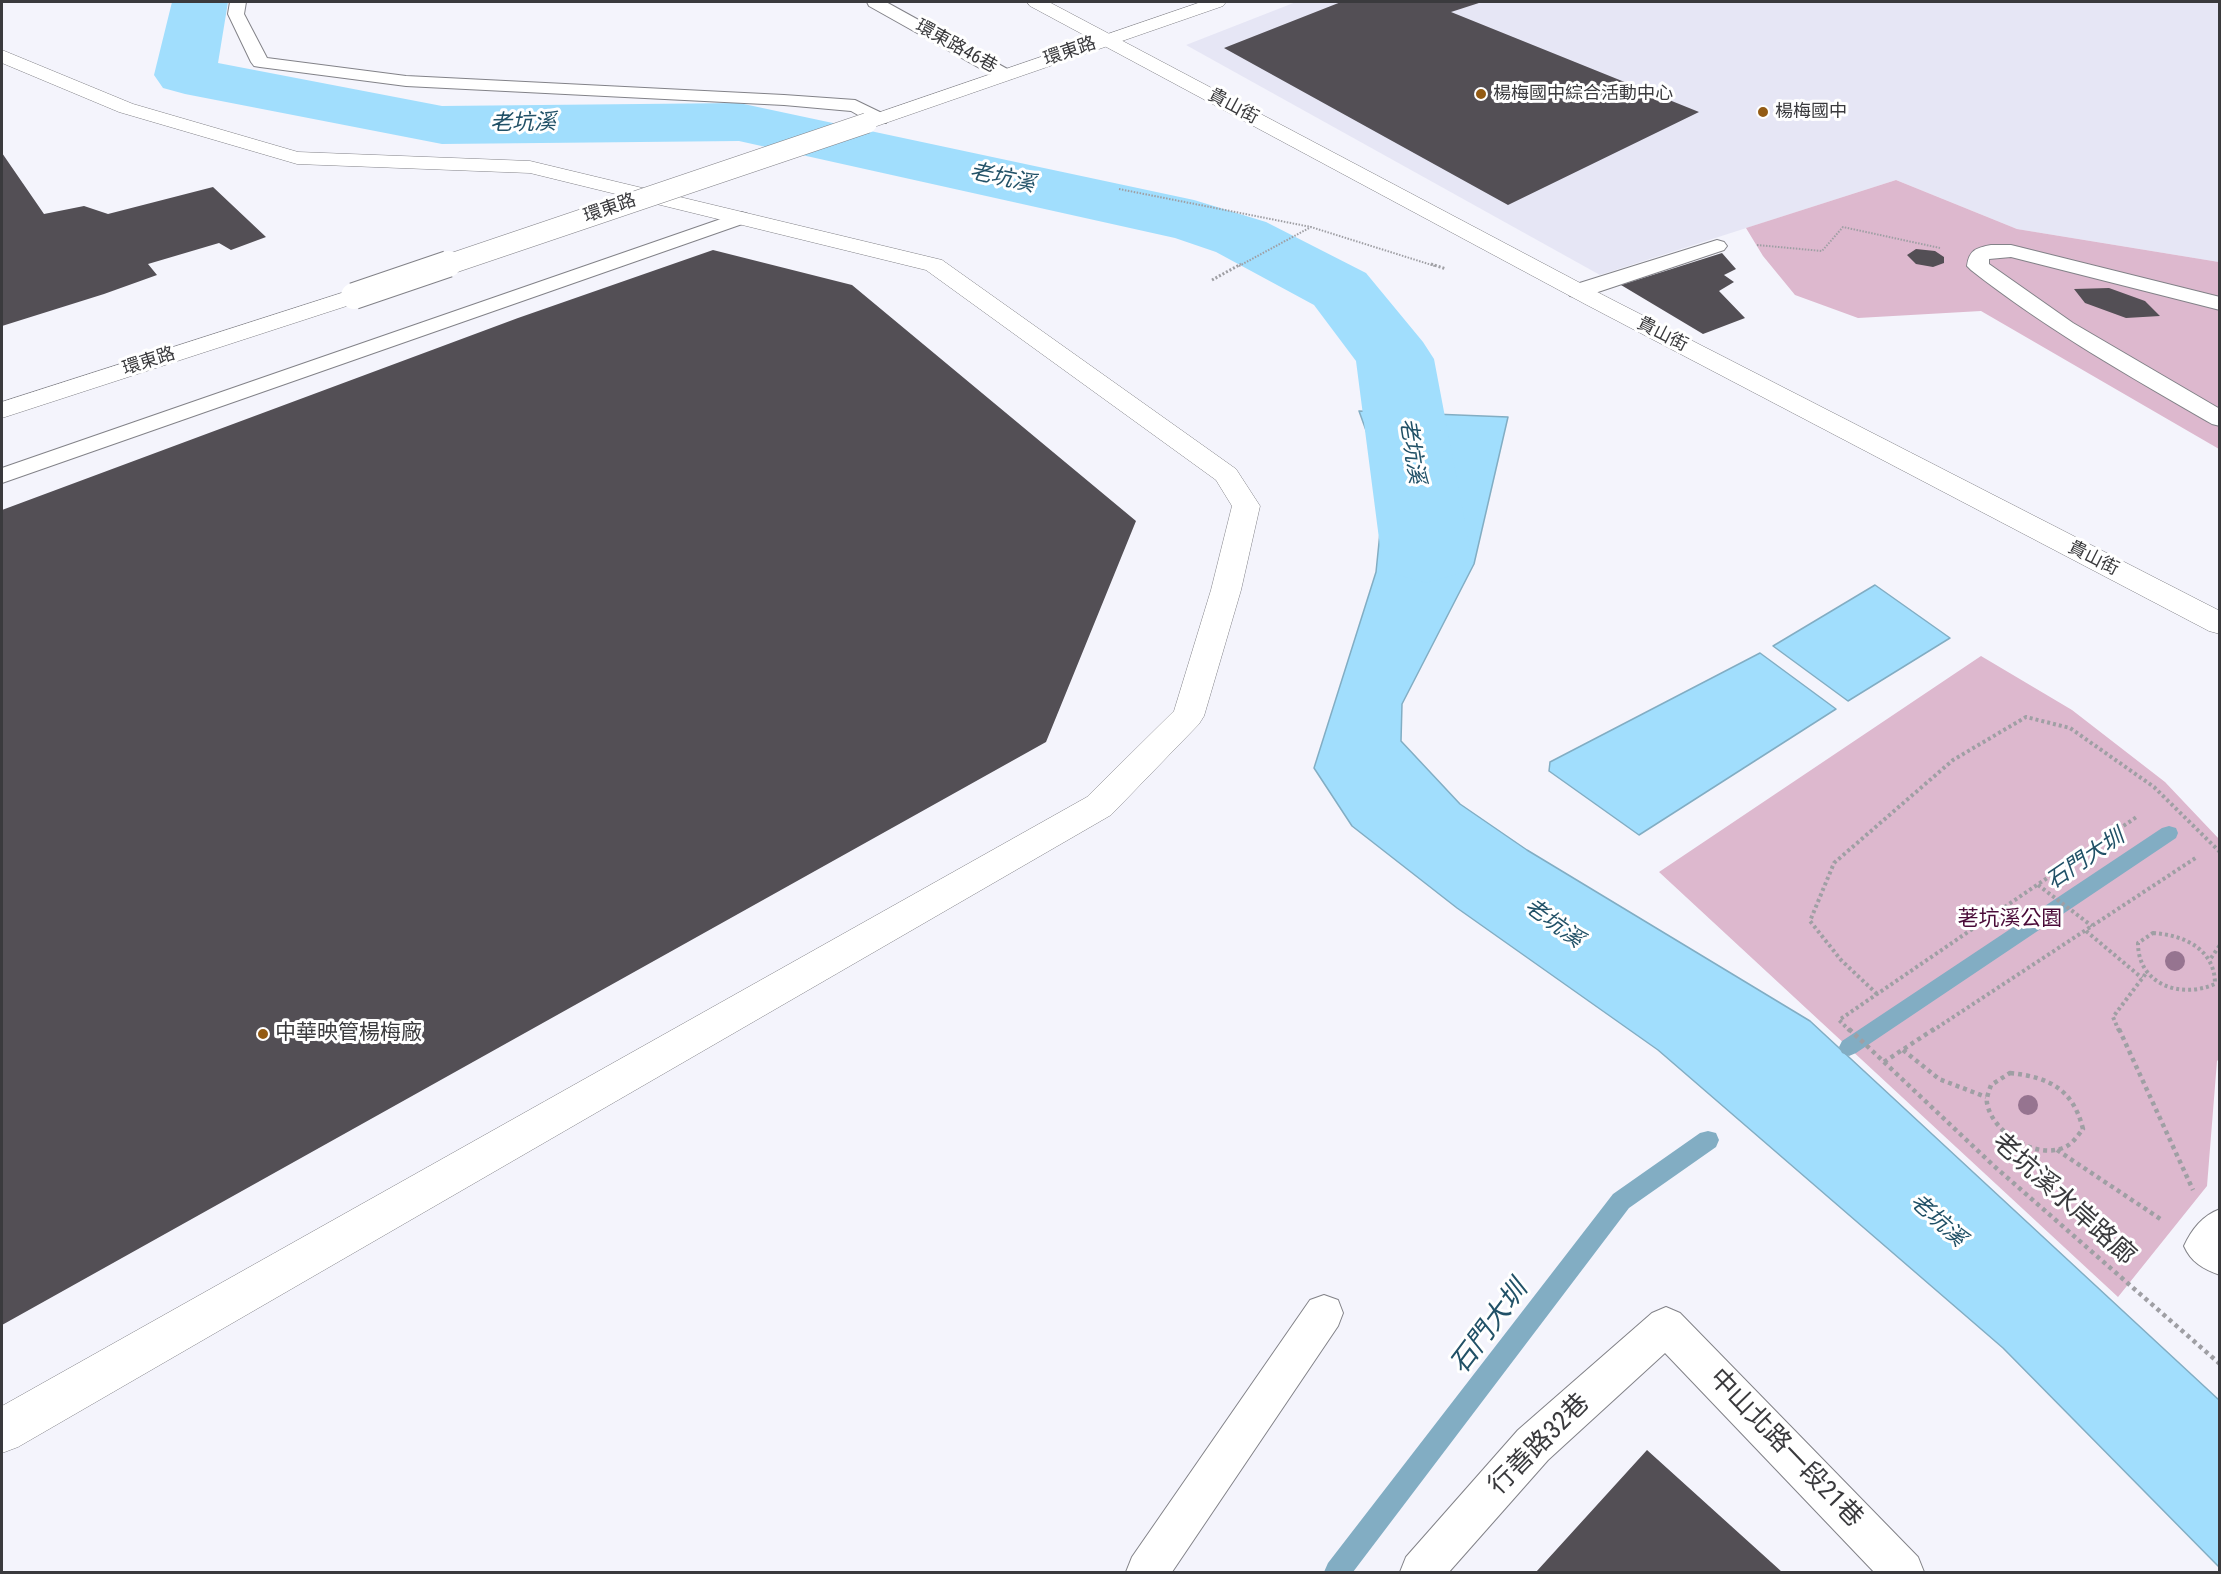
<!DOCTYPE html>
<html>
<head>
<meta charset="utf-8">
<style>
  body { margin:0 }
  #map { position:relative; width:2221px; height:1574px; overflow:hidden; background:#f4f4fc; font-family:"Roboto Condensed",sans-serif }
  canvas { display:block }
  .frame { position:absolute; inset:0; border:3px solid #3a3a3d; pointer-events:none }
</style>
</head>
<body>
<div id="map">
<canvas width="2221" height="1574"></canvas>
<div class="frame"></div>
</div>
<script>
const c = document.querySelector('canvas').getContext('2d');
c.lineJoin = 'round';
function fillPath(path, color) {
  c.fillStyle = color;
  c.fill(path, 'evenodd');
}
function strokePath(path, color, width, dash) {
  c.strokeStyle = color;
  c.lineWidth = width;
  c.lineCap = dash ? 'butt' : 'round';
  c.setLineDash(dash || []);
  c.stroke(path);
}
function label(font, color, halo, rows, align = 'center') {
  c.font = font + ' "Roboto Condensed","Noto Sans TC",sans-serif';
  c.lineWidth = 6;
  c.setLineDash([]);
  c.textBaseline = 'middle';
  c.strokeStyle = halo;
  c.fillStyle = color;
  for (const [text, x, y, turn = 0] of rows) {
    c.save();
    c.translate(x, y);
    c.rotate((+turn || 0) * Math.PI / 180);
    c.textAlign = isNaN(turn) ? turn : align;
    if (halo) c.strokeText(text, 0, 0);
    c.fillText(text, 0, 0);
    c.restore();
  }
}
fillPath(new Path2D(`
  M1296,2H2219V262L2017,229L1896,180L1600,275L1186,45Z`), '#e6e6f5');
fillPath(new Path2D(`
  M1896,180L2017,229L2219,262V449L1981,311L1858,318L1795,295L1763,256L1746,228Z
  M1981,656L2072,710L2165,782L2219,839L2220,1058L2217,1061L2207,1186L2118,1297L1659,872Z`), '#ddb8ce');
const water = new Path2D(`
  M1359,411L1508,417L1474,564L1402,704L1401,741L1460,804L1527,850L1810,1021L2219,1400V1567L2003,1348L1658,1050L1457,908L1352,826L1314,768L1376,572L1385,483Z
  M1875,585L1950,638L1848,701L1773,646Z
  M1760,653L1836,709L1639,835L1549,771L1550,762Z`);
fillPath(water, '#a1defd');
strokePath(water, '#82adc3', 1.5);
fillPath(new Path2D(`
  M2169,826L2176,828L2178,833L2176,838L1856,1053L1849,1056L1842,1053L1839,1047L1842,1041L2162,828Z
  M1708,1131L1716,1133L1719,1140L1716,1147L1629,1208L1353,1572H1324L1328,1563L1613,1194L1700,1133Z`), '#82adc3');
fillPath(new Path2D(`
  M172,2H228L218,63L442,106L739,103L1194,200L1266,222L1366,273L1423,342L1434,359L1471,554L1458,574L1426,583L1394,574L1381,554L1356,361L1314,305L1216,252L1175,238L739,141L442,144L185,94L163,88L154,75Z`), '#a1defd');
fillPath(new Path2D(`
  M1341,2H1482L1451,12L1699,112L1508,205L1224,48Z
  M2,153L44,214L84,206L108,214L213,187L266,237L231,250L219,243L148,264L157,275L104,294L2,326Z
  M1916,249L1935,251L1944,257V263L1933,267L1916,264L1907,255Z
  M713,250L852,285L1136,521L1046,742L2,1325V510L518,318Z
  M1722,253L1736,269L1724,275L1734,282L1719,291L1745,318L1703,334L1621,285Z
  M2109,288L2145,301L2160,316L2126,318L2085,303L2074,289Z
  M1647,1450L1782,1572H1536Z`), '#534f55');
const service = new Path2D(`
  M230,2H246L244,14L267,58L406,76L784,95L855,100L886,115L888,119L886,123H872L851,111L784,105L406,86L260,67L254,66L251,62L228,14Z
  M867,2H886L1011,71L1014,75L1011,79H999L869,6Z
  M741,212L748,214L751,218L748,222L2,483V468Z
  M1717,240L1724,242L1727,246L1724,250L1586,296L1578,297L1570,296L1567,291L1570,286Z
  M1991,245H2011L2220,297V310L2011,257L1989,259V264L2073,323L2220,409V426L2212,424C2129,376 2046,329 1971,270L1967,266C1969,250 1976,248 1991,245Z
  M2220,1209V1275C2203,1269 2191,1262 2184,1246C2192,1229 2202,1216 2220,1209Z
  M1324,1295L1338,1300L1343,1313L1338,1326L1172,1572H1126L1132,1557L1310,1300Z
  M1666,1307L1680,1313L1918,1557L1924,1572H1874L1665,1353L1548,1460L1449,1572H1400L1406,1557L1518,1430L1652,1313Z`);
const minor = new Path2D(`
  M1027,2H1049L1601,294L2220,611V634L2209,631L1585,304L1030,6Z
  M2,50L133,104L298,152L530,161L942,260L1236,469L1260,506L1241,590L1204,716L1199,724L1111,815L18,1447L2,1453V1406L1087,797L1174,711L1211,590L1232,506L1216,480L926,270L530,173L297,164L119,112L2,63Z`);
const tertiary = new Path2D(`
  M1201,2H1226L1223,6L874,127L867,129L860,127L857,123L860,119Z
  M354,289L362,291L366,296L362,301L2,418V402Z`);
strokePath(service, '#828288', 2);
strokePath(minor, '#828288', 1);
strokePath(tertiary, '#828288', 1);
strokePath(new Path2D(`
  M1119,189L1311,227L1435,266
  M1757,245L1822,251L1843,227L1940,248
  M1239,266L1311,227`), '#9f9fa4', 2, [1.5, 1.5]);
strokePath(new Path2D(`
  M1431,264L1446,269
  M1212,280L1241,264`), '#9f9fa4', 3, [2, 2]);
strokePath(new Path2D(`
  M2038,885L2092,926
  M2086,931L2142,978
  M2153,933C2184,935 2215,949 2215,984C2181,999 2138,985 2138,943Z
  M2211,958L2220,945
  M1877,994L1841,960L1810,921L1834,863L1953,760L2026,717L2070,728L2154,787L2220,852
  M1850,1031L1839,1020L2138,816
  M1932,1031L2197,857
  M2119,1031L2113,1017L2147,972`), '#9f9fa4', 4, [3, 3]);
strokePath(new Path2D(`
  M1849,1029L1994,1166L2220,1364
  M2119,1029L2193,1190
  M1903,1050L1939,1079L1986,1097
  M1884,1062L1934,1029
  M2010,1073C2049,1077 2073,1089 2083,1129C2079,1134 2073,1143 2067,1146C2039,1162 1992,1133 1987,1103C1986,1098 1989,1091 1991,1085Z
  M2057,1150L2162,1220`), '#9f9fa4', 4.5, [4, 4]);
fillPath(service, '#fff');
fillPath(minor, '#fff');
fillPath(tertiary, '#fff');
const tertiaryBridgeFar1 = new Path2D(`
  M444,266L867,123`);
const tertiaryBridge = new Path2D(`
  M354,296L448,264`);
strokePath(tertiaryBridgeFar1, '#828288', 21, []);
strokePath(tertiaryBridge, '#828288', 28, []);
strokePath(tertiaryBridgeFar1, '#fff', 20);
strokePath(tertiaryBridge, '#fff', 26);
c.fillStyle = '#967490';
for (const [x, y] of [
  [2175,961],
  [2028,1105]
]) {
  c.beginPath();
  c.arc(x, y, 10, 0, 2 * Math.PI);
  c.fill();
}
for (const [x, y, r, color] of [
  [1481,94,6,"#935b14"],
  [1763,112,6,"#935b14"],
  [263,1034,6,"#935b14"]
]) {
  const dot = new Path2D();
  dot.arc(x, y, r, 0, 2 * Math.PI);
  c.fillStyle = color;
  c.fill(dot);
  strokePath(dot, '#fff', 2);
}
label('18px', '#3a3a3d', '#fff', [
  ["環東路46巷",956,47,29],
  ["環東路",1070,52,-19],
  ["貴山街",1233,107,28],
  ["環東路",610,209,-19],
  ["貴山街",1662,335,27],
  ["環東路",149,362,-18],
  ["貴山街",2093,559,27]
]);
label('18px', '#3a3a3d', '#fff', [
  ["楊梅國中綜合活動中心",1493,94],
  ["楊梅國中",1775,112]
], 'left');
label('21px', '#4a0b38', '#fff', [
  ["荖坑溪公園",2010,920]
]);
label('21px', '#3a3a3d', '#fff', [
  ["中華映管楊梅廠",275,1034]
], 'left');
label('italic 22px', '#215167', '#fff', [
  ["老坑溪",523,124,-1],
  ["老坑溪",1002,179,12],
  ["老坑溪",1411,451,81],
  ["石門大圳",2086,860,-34],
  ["老坑溪",1553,924,36],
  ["老坑溪",1937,1221,42]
]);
label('26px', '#3a3a3d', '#fff', [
  ["老坑溪水岸路廊",2063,1200,42],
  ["行善路32巷",1540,1445,-45],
  ["中山北路一段21巷",1785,1449,46]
]);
label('italic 27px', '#215167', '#fff', [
  ["石門大圳",1490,1328,-53]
]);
</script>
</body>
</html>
